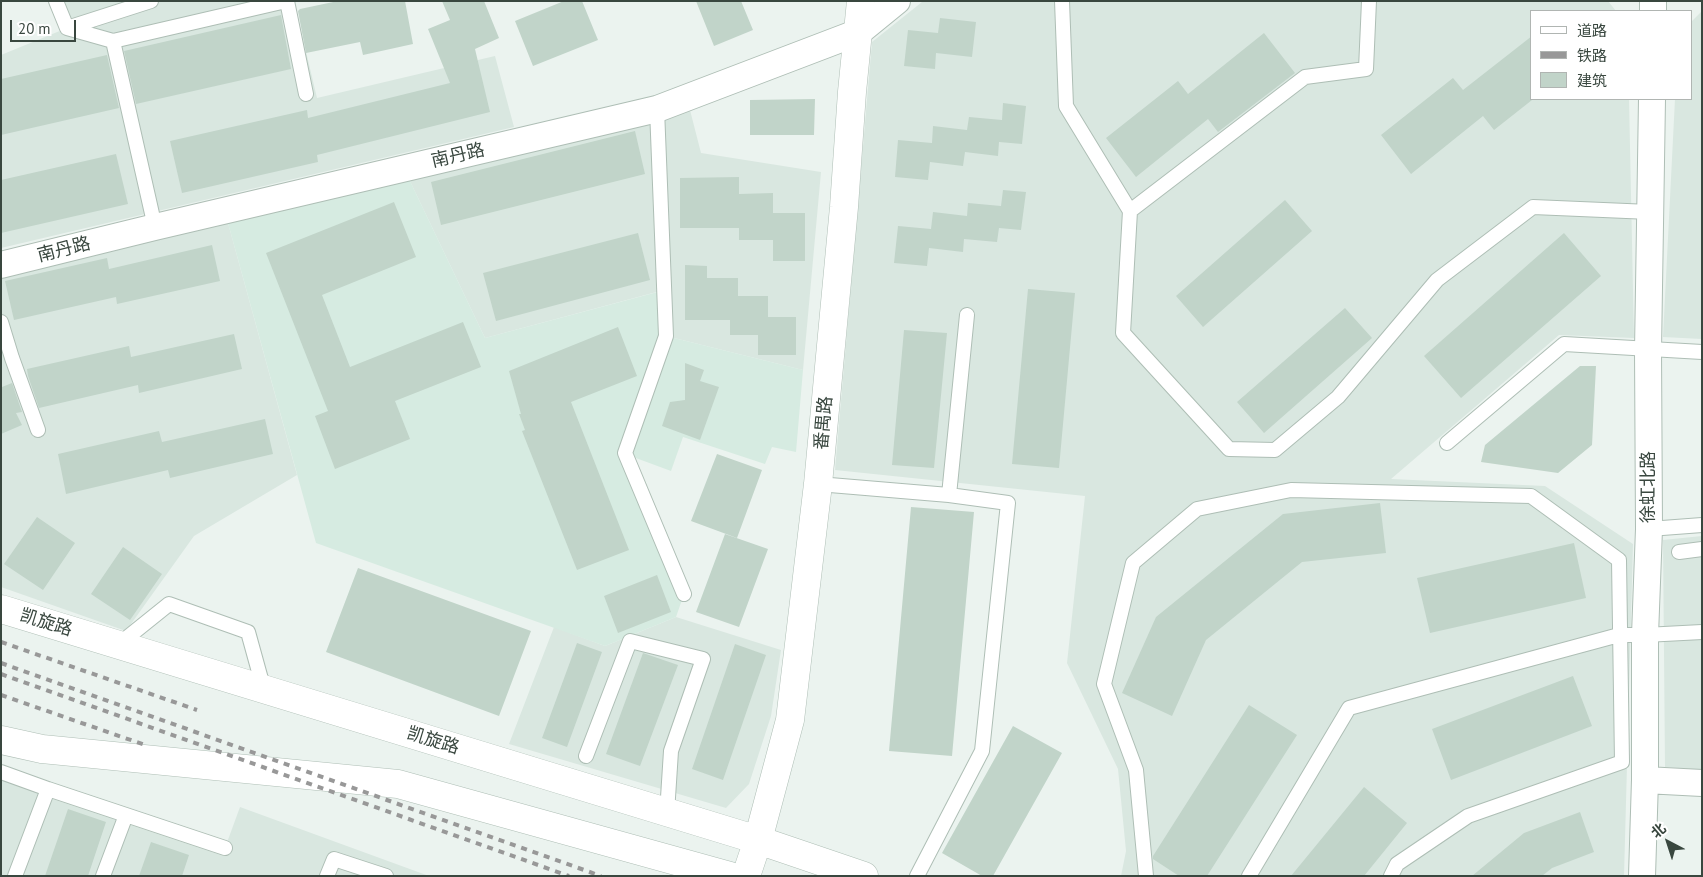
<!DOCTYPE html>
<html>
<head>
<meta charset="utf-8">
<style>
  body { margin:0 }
  #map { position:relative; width:1703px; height:877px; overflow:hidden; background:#ebf3ef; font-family:"PT Sans","Noto Sans SC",sans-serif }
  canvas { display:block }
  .frame { position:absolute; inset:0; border:2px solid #39473f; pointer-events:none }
  .legend { position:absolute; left:1530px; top:10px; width:162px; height:90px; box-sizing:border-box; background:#fff; border:1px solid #b0b5b2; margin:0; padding:6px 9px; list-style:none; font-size:15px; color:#39473f }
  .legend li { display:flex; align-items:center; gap:10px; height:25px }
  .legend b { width:25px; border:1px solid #b0b5b2 }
  .north { position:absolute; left:1643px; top:817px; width:50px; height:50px; -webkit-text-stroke:4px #fff; paint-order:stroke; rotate:320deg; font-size:14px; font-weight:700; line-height:20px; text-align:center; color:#39473f }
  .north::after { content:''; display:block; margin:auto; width:18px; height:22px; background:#39473f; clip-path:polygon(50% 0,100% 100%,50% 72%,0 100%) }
  .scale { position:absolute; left:10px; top:20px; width:66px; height:22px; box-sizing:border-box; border:2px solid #39473f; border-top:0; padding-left:6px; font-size:15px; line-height:18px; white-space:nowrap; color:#39473f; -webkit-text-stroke:4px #fff; paint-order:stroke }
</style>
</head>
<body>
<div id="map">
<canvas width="1703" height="877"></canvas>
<div class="frame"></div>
<ul class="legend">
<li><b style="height:6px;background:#fff"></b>道路</li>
<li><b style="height:6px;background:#989898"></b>铁路</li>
<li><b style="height:14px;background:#c1d4c9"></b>建筑</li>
</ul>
<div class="north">北</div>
<div class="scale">20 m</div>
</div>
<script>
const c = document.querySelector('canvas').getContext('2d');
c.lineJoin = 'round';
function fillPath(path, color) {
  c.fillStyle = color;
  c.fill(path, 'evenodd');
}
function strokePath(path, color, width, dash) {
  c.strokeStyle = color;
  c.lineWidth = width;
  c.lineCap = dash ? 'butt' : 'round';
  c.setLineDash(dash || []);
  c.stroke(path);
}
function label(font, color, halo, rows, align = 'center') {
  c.font = font + ' "PT Sans","Noto Sans SC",sans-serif';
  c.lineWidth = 4.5;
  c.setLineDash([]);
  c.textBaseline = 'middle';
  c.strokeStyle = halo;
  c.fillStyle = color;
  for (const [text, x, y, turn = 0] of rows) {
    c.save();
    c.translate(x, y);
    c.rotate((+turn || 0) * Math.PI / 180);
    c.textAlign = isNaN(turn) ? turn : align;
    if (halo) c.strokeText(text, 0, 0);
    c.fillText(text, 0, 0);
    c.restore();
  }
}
fillPath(new Path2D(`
  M53,1H294L317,98L495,56L514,127L1,248V55L67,28Z
  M927,1H1608L1616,11H1532V99H1629L1634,338L1559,335L1391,479L1545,486L1633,544L1624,876H1121L1126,851L1118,769L1067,663L1085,496L835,470L872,42L922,2Z
  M1702,11V339L1663,337L1675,99H1692V21Z
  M690,110L701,153L821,172L803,370L666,336L664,290L485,338L409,179Z
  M228,223L297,475L194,536L126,631L1,587V277Z
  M1702,536V770L1665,767L1663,540Z
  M676,617L781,650L771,716L749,784L726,808L509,744L554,627L605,646Z
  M1,772L225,848L240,807L429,876H1Z`), '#d9e7e0');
fillPath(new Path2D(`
  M409,179L485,338L665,290L666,336L803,370L796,452L772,447L765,464L683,437L671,471L625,454L684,594L676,617L605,646L316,543L228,223Z`), '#d6ebe1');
fillPath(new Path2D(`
  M338,1H405L413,44L363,55L360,42L306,53L298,11L300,9Z
  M442,1H484L499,38L475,49L490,112L317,155L318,162L182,193L170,141L307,110L308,118L450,83L428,29L450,20Z
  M564,1H582L598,40L533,66L515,21Z
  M696,1H741L753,30L714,46Z
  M281,15L291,69L136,104L124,51Z
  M940,18L976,22L972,57L936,53L935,69L904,66L908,30L938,33Z
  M1264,33L1295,73L1218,132L1208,119L1136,177L1106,138L1178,81L1188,94Z
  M1532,36V100L1494,130L1483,116L1411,174L1381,135L1453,78L1463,90Z
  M107,55L119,108L1,135V79Z
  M815,99L814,135H750V100Z
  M1003,103L1026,106L1022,144L999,142L998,156L965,152L963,166L930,162L928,180L895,177L898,140L932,143L933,126L967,130L969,117L1002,120Z
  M635,131L645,174L441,225L431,182Z
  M116,154L128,204L1,233V180Z
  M739,177V194L773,193V213H805V261H773V240H739V228H680V178Z
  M1003,190L1026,192L1021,230L999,228L997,242L964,239L963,252L929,248L927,266L894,263L898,226L931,229L933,212L967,216L968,203L1001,206Z
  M1285,200L1312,231L1203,327L1176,296Z
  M394,202L416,257L322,295L350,367L463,322L481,367L395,401L410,439L335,469L315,416L328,411L266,253Z
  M638,233L650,280L496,321L483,273Z
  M1564,233L1601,276L1461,398L1424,356Z
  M212,245L220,281L117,304L116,297L14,320L5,281L107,258L109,269Z
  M685,265L707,266V278H738V296H768V317H796V355H758V335H730V320H685Z
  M1028,289L1075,293L1059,468L1012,464Z
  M1345,308L1372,338L1264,433L1237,402Z
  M618,327L637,376L571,402L629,550L577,570L522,431L525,430L519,414H521L509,371Z
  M904,330L947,333L934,468L892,465Z
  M234,334L242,369L139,393L138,385L39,408L28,376L27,369L129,346L131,357Z
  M685,363L704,370L700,381L719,387L700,440L662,426L670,402L685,400Z
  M1580,366H1596L1592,445L1558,473L1481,462L1485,445Z
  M12,383L22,412L16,413L22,425L1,434V384L2,387Z
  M265,419L273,454L170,478L168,470L66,494L58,454L159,431L162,442Z
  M717,454L762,470L737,538L691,521Z
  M1380,503L1386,553L1302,562L1206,640L1172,716L1122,693L1156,617L1283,514Z
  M911,507L974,512L952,756L889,751Z
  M37,517L75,543L43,590L4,564Z
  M725,534L768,549L739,627L696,612Z
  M1574,543L1586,598L1430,633L1417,578Z
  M123,547L162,574L130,620L91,594Z
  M358,568L531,631L499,716L326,652Z
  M657,575L671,612L618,633L604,596Z
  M577,643L602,652L567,747L542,738Z
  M735,644L766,655L723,780L692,769Z
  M643,653L678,665L640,766L606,754Z
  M1573,676L1592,726L1451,780L1432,729Z
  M1249,705L1297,735L1207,876H1179L1153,859V856Z
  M1013,726L1062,753L993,876H982L942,853Z
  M1364,787L1407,823L1364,876H1291Z
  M68,809L106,822L88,876H45Z
  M1580,812L1594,852L1552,868L1542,876H1472L1524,833Z
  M151,842L189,855L182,876H139Z`), '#c1d4c9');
const service = new Path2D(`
  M56,1L67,28L113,41L155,227
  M287,1L306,94
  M1062,1L1066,106L1130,211L1305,77L1366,69L1369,1
  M67,28L151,1
  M113,41L286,1
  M657,109L666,336L625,453L684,594
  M1130,211L1123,333L1229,449L1275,450L1338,397L1437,280L1533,207L1650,212
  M1,322L12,358L38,430
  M1447,443L1564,344L1702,352
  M818,484L949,495L1008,503L982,751L917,876
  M949,495L967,315
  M1649,529L1702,525
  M1679,552L1702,549
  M118,645L169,604L248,632L264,690
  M586,756L630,641L703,659L671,751L667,813
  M1,772L48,789L225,848
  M15,876L48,789
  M103,876L126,815
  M327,876L334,859L386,876
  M1146,876L1136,770L1104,684L1133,563L1197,509L1291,490L1531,496L1619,560L1622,762L1468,816L1397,864L1391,876
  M1249,876L1349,708L1619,635H1645L1702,632`);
const minor = new Path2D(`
  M1653,11V1
  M1,265L155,227L657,109L859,32L897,1
  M1645,780L1702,783
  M1642,876L1645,780V635L1649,529L1648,350L1652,99`);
const tertiary = new Path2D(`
  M1,609L758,840L864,876
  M1,740L42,749L398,784L730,876
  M746,876L758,840L790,720L818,484L844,207L852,92L861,1`);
strokePath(service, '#aebeb5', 16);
strokePath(minor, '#aebeb5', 28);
strokePath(tertiary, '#aebeb5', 29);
strokePath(service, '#fff', 14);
strokePath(minor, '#fff', 26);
strokePath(tertiary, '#fff', 28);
strokePath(new Path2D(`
  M1,642L197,710
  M1,663L601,876
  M1,674L569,876
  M1,695L148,746`), '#989898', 4, [6, 6]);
label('18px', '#39473f', '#fff', [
  ["南丹路",458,156,-13],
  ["南丹路",64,250,-14],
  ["番禺路",824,423,-85],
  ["徐虹北路",1649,487,-90],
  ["凯旋路",46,623,17],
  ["凯旋路",433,741,17]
]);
</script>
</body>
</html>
